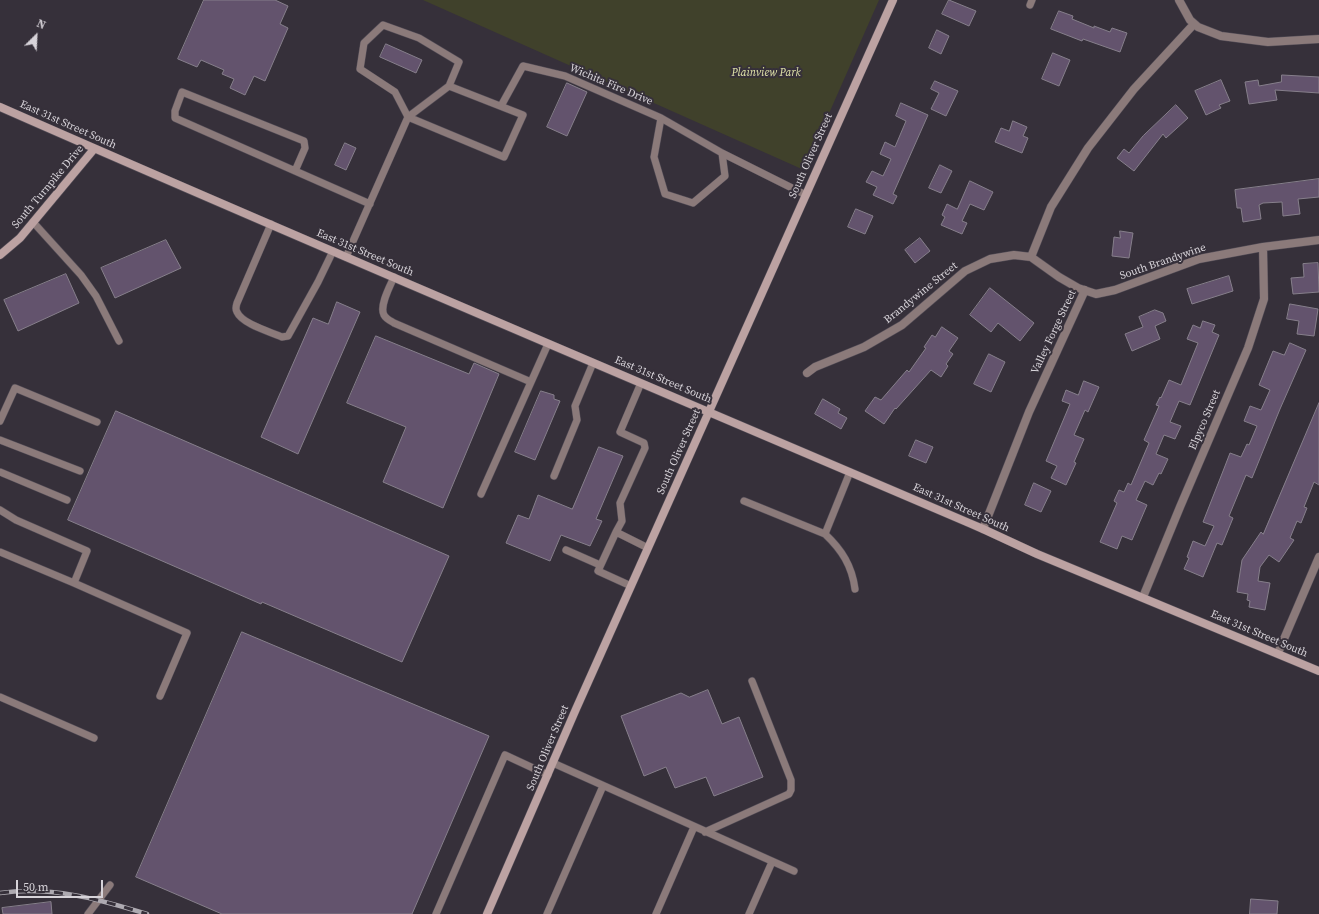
<!DOCTYPE html>
<html>
<head>
<meta charset="utf-8">
<style>
  body { margin:0 }
  #map { position:relative; width:1319px; height:914px; overflow:hidden; background:#36303a; font-family:"Source Serif 4",serif }
  canvas { display:block }
  .north { position:absolute; left:16px; top:16px; width:40px; height:40px; -webkit-text-stroke:3px #36303a; paint-order:stroke; rotate:24deg; font-size:11px; font-weight:700; line-height:16px; text-align:center; color:#d7d3d9 }
  .north::after { content:''; display:block; margin:auto; width:14px; height:18px; background:#d7d3d9; clip-path:polygon(50% 0,100% 100%,50% 72%,0 100%) }
  .scale { position:absolute; left:16px; top:880px; width:87px; height:18px; box-sizing:border-box; border:2px solid #d7d3d9; border-top:0; padding-left:5px; font-size:12px; line-height:14px; white-space:nowrap; color:#d7d3d9; -webkit-text-stroke:3px #36303a; paint-order:stroke }
</style>
</head>
<body>
<div id="map">
<canvas width="1319" height="914"></canvas>
<div class="north">N</div>
<div class="scale">50 m</div>
</div>
<script>
const c = document.querySelector('canvas').getContext('2d');
c.lineJoin = 'round';
function fillPath(path, color) {
  c.fillStyle = color;
  c.fill(path, 'evenodd');
}
function strokePath(path, color, width, dash) {
  c.strokeStyle = color;
  c.lineWidth = width;
  c.lineCap = dash ? 'butt' : 'round';
  c.setLineDash(dash || []);
  c.stroke(path);
}
function label(font, color, halo, rows, align = 'center') {
  c.font = font + ' "Source Serif 4",serif';
  c.lineWidth = 4;
  c.setLineDash([]);
  c.textBaseline = 'middle';
  c.strokeStyle = halo;
  c.fillStyle = color;
  for (const [text, x, y, turn = 0] of rows) {
    c.save();
    c.translate(x, y);
    c.rotate((+turn || 0) * Math.PI / 180);
    c.textAlign = isNaN(turn) ? turn : align;
    if (halo) c.strokeText(text, 0, 0);
    c.fillText(text, 0, 0);
    c.restore();
  }
}
fillPath(new Path2D(`
  M423,0H879L804,170Z`), '#40412b');
const building = new Path2D(`
  M204,0H275L288,6L280,24L288,28L265,81L254,76L245,95L230,88L234,79L222,74L224,70L201,60L197,67L178,59Z
  M949,0L976,11L969,26L942,14Z
  M1059,11L1073,16L1072,19L1094,28V26L1110,32L1112,28L1127,33L1120,52L1083,39L1082,41L1051,29Z
  M937,30L949,36L941,54L929,48Z
  M386,44L422,60L416,73L380,57Z
  M1053,53L1070,60L1059,86L1042,79Z
  M1282,75L1319,77V93L1275,90L1277,100L1249,104L1245,82L1258,80L1259,86L1281,82Z
  M1221,80L1230,101L1219,105L1221,108L1206,115L1195,91Z
  M935,81L958,91L946,116L931,109L939,93L931,89Z
  M567,83L587,92L567,136L547,127Z
  M901,103L928,115L893,194L897,196L893,204L873,195L877,187L866,182L872,171L883,176L891,159L880,154L885,142L895,147L906,121L896,116Z
  M1176,105L1188,118L1166,138L1163,134L1134,171L1117,158L1124,149L1129,153L1143,136Z
  M1013,121L1027,127L1023,136L1028,138L1022,153L995,142L1001,128L1009,131Z
  M345,143L356,148L346,170L335,165Z
  M940,165L952,171L941,193L929,188Z
  M1319,179V197L1298,199L1300,214L1283,216L1282,202L1263,203L1259,205L1261,219L1243,222L1241,208H1237L1235,190Z
  M970,181L993,192L984,210L970,204L962,221L967,223L962,234L941,225L945,217L942,215L947,204L957,209Z
  M856,209L873,216L865,234L848,227Z
  M1120,231L1133,233L1129,258L1112,256L1114,237L1120,238Z
  M920,238L930,251L915,263L905,250Z
  M166,240L181,268L115,298L101,268Z
  M1318,263L1319,292L1293,294L1291,278L1304,277L1303,264Z
  M66,274L79,303L18,331L4,300Z
  M1229,276L1233,291L1192,304L1187,289Z
  M990,288L1034,323L1020,341L998,323L991,332L970,315Z
  M337,302L360,312L298,454L261,437L313,318L328,324Z
  M1290,304L1318,309L1314,336L1297,334L1299,321L1287,319Z
  M1155,310L1163,313L1166,321L1155,326L1160,339L1132,351L1125,334L1143,327L1139,317Z
  M1203,321L1215,325L1212,332L1219,335L1190,405L1179,401L1170,422L1181,426L1175,439L1164,435L1156,454L1168,459L1161,474L1159,473L1153,485L1145,481L1136,500L1147,505L1132,540L1122,536L1117,549L1100,542L1117,503L1114,501L1119,490L1124,492L1128,483L1131,485L1149,443L1144,440L1159,406L1156,405L1160,397L1161,398L1169,380L1181,385L1198,343L1187,339L1193,325L1200,328Z
  M942,327L958,338L949,351L953,354L946,364L948,366L941,377L931,370L896,409L895,408L884,424L865,411L875,397L881,400L907,370L909,372L926,348L924,347L932,335L935,337Z
  M376,336L469,374L474,363L499,374L443,508L383,482L406,427L347,403Z
  M1290,343L1306,350L1280,409L1252,478L1246,475L1229,516L1233,518L1222,545L1217,543L1203,577L1184,569L1189,558L1187,557L1193,541L1205,546L1214,526L1203,522L1225,466L1230,453L1241,457L1247,444L1249,445L1257,426L1244,421L1250,406L1261,410L1270,390L1259,385L1273,351L1284,355Z
  M989,354L1005,362L991,392L974,384Z
  M1084,381L1099,387L1088,412L1085,410L1074,435L1084,439L1074,462L1076,463L1066,485L1051,478L1057,466L1046,461L1070,404L1062,401L1066,390L1078,395Z
  M541,391L554,395V399L560,401L535,460L515,452Z
  M823,399L840,409L838,413L847,418L841,429L815,414Z
  M1319,403V485L1314,482L1304,507L1307,508L1301,523L1297,521L1290,538L1294,540L1279,562L1269,555L1260,567L1258,581L1270,583L1265,610L1249,607L1250,601L1247,600L1248,594L1237,592L1242,560L1261,532L1263,534Z
  M116,411L449,556L402,662L262,602L261,604L68,520Z
  M916,440L933,447L926,463L909,456Z
  M599,447L623,456L596,519L602,521L590,546L561,535L550,561L506,543L518,515L529,519L538,495L572,509Z
  M1034,483L1051,491L1041,512L1025,505Z
  M242,632L489,736L412,914H222L136,877Z
  M708,690L722,724L739,717L763,777L714,796L706,777L675,788L666,767L644,776L621,716L681,693L689,697Z
  M1251,899L1278,901L1277,914H1250Z
  M51,902L52,914H3L2,908Z`);
fillPath(building, '#63536d');
strokePath(building, '#867f8b', 1);
const lane = new Path2D(`
  M1030,5L1032,0
  M449,86L523,115L504,157L408,117Z
  M501,106L523,66L565,76L661,118L654,157L665,194L693,203L725,176L722,153L806,195
  M661,118L722,153
  M295,171L305,148L304,141L182,92L175,111V118L370,204
  M33,222L81,275L96,296L119,341
  M271,224L237,303C236,306 235,309 237,312C242,324 271,332 282,337L288,336L318,282L333,251
  M346,257L408,117L395,92L360,69L364,43L383,25L419,38L459,62L449,86
  M394,277C390,286 379,306 384,315C386,319 391,321 394,323L531,382
  M0,421L15,388L97,422
  M0,440L80,471
  M0,472L67,500
  M554,476L577,420L575,406L593,363
  M481,494L548,344
  M744,501L825,534L850,472
  M0,510L16,520L87,551L74,583L0,552
  M616,532L648,548
  M825,534C842,550 852,566 855,589
  M566,550L600,565
  M74,583L187,633L160,696
  M631,586L598,571L616,532L622,521L620,503L645,448L644,443L620,432L641,383
  M0,697L94,738
  M553,763L794,871
  M705,832L789,794L791,790V780L752,681
  M88,914L110,885
  M436,914L505,755L548,775
  M547,914L603,786
  M656,914L694,827
  M749,914L772,862`);
const street = new Path2D(`
  M1179,0L1190,20L1198,27L1221,36L1268,42L1319,39
  M1031,257L1051,207L1088,148L1134,89L1194,24
  M807,373L815,367L864,347L902,325L965,271L990,259L1014,255L1031,257L1059,277L1078,288L1096,294L1115,290L1199,259L1263,247L1319,240
  M983,529L1029,412L1085,290
  M1143,597L1180,507L1248,348L1264,299L1263,247
  M1278,653L1319,557`);
const secondary = new Path2D(`
  M0,107C327,251 656,389 983,529L1037,554L1319,671
  M0,255L20,238L94,149
  M487,914L576,709L893,0`);
strokePath(lane, '#534d57', 8);
strokePath(street, '#534d57', 9);
strokePath(secondary, '#534d57', 9);
strokePath(lane, '#8b7a7a', 7);
strokePath(street, '#8b7a7a', 8);
strokePath(secondary, '#bca2a2', 8);
const rail = new Path2D(`
  M0,893C52,886 98,899 147,914`);
strokePath(rail, '#aeaab1', 4.5);
strokePath(rail, '#36303a', 3, [9]);
label('italic 11px', '#e3e6ab', '#36303a', [
  ["Plainview Park",766,73]
]);
label('11px', '#d7d3d9', '#36303a', [
  ["Wichita Fire Drive",611,85,23],
  ["East 31st Street South",68,125,24],
  ["South Oliver Street",811,156,-66],
  ["South Turnpike Drive",48,187,-50],
  ["East 31st Street South",365,253,23],
  ["South Brandywine",1163,262,-19],
  ["Brandywine Street",921,293,-39],
  ["Valley Forge Street",1054,332,-65],
  ["East 31st Street South",663,380,23],
  ["Elpyco Street",1205,420,-67],
  ["South Oliver Street",679,452,-66],
  ["East 31st Street South",961,508,24],
  ["East 31st Street South",1259,634,23],
  ["South Oliver Street",548,748,-67]
]);
</script>
</body>
</html>
